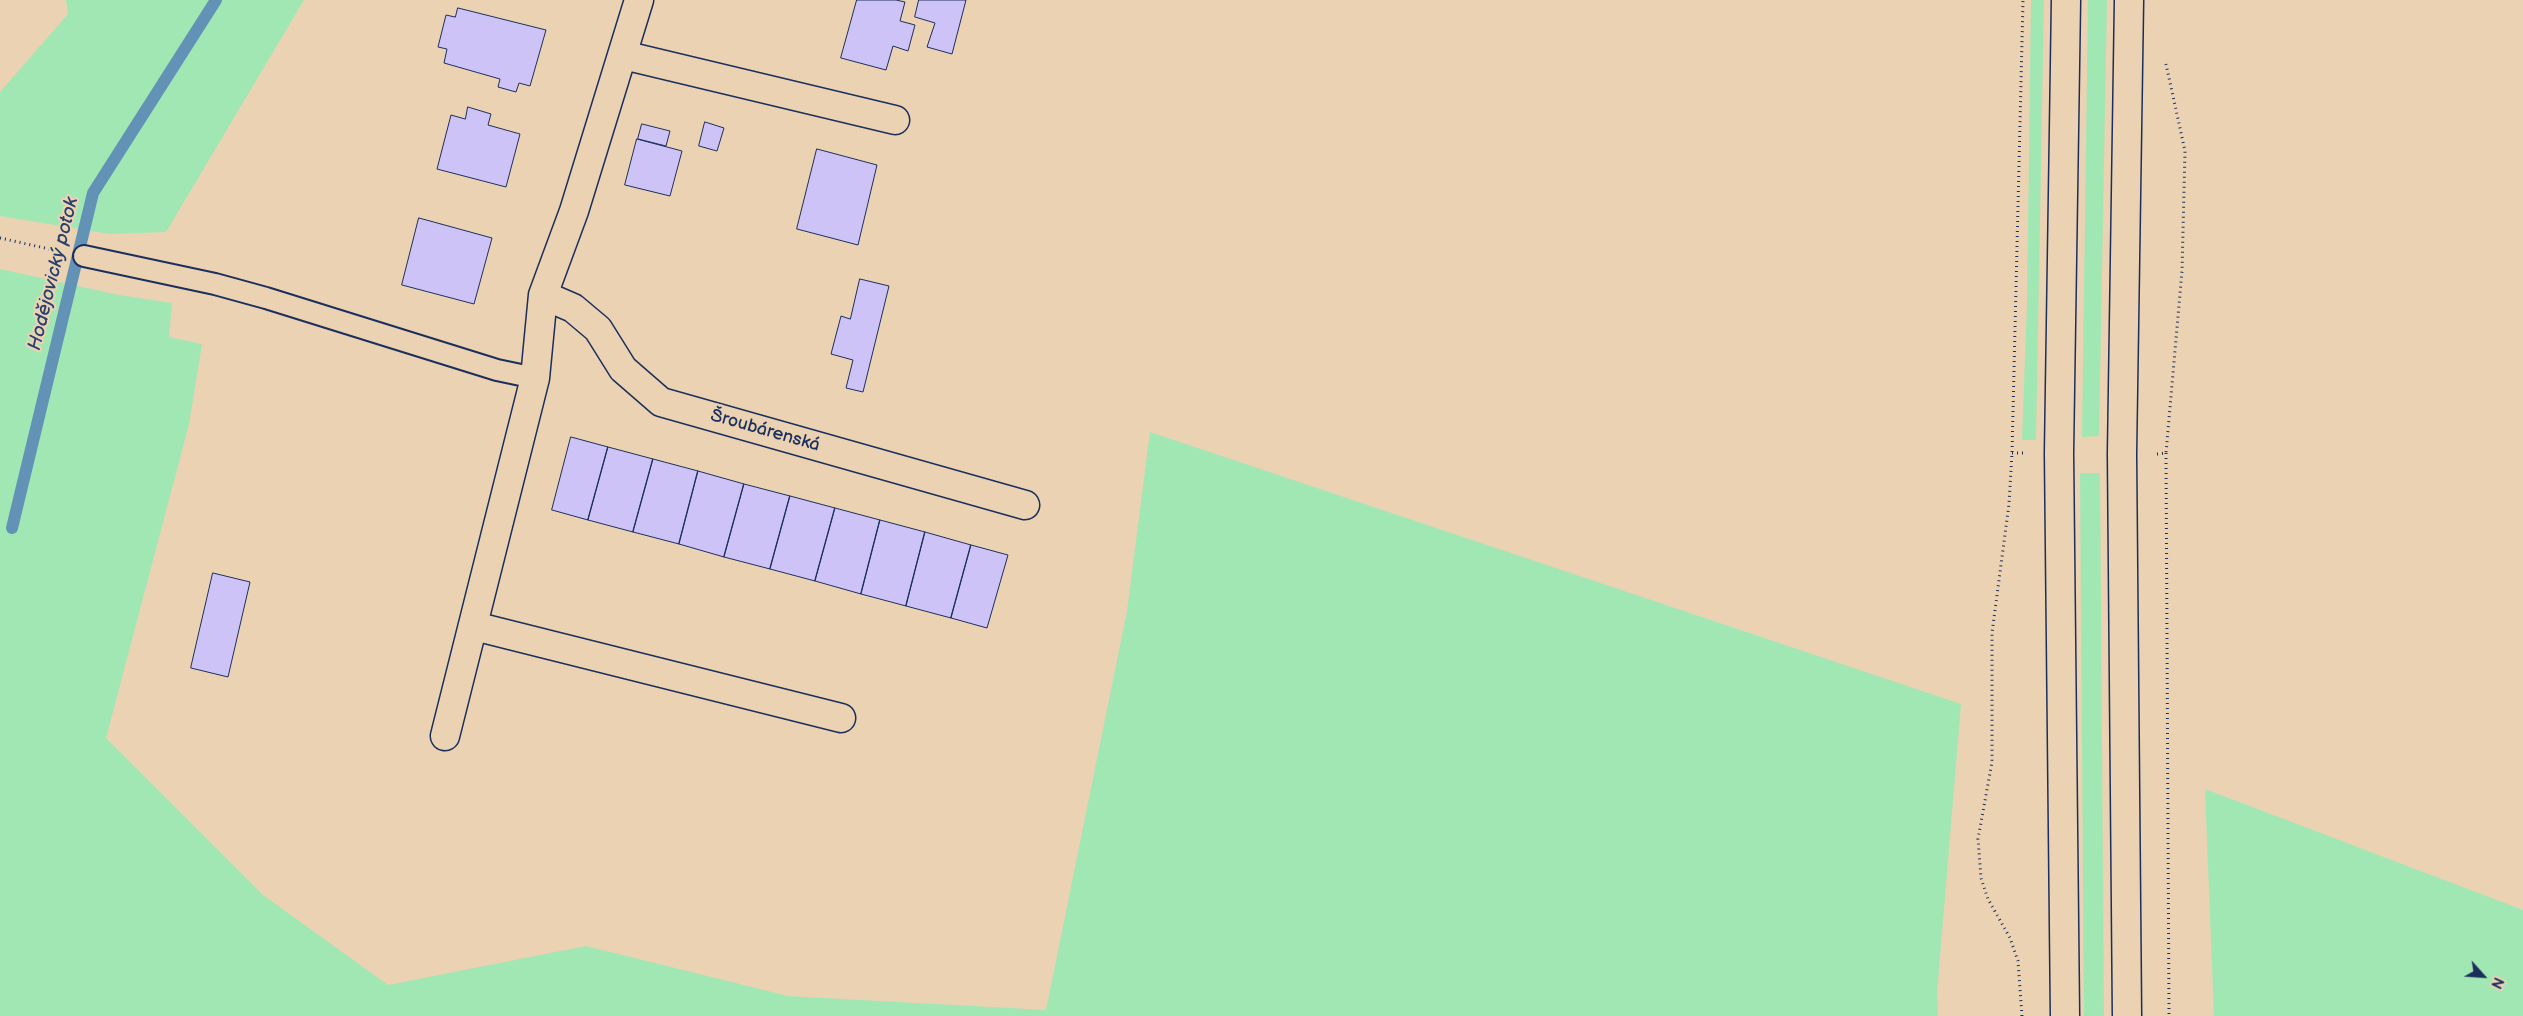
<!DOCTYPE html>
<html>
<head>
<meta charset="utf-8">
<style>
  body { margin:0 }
  #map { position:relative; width:2523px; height:1016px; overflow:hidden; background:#ead2b2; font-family:"Balsamiq Sans",sans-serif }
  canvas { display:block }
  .north { position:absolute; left:2458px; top:951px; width:50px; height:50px; -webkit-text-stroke:4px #ead2b2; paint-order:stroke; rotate:116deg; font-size:14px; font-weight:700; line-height:20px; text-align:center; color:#1b2f5e }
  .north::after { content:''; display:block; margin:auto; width:18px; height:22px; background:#1b2f5e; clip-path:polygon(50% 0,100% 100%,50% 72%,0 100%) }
</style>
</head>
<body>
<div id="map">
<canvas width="2523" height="1016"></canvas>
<div class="north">N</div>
</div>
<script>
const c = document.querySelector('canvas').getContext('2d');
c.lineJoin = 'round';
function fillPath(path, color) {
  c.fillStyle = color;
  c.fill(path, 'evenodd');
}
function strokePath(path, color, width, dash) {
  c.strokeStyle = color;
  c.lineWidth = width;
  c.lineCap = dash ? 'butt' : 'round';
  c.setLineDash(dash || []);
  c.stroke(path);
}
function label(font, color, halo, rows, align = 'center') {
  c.font = font + ' "Balsamiq Sans",sans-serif';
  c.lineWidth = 4.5;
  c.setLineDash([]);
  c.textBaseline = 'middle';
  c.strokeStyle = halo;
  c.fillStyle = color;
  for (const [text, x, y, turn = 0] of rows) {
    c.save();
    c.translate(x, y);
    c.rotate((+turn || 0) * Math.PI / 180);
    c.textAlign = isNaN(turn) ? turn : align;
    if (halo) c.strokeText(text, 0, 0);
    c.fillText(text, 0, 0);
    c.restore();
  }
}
fillPath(new Path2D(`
  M66,0H304L166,232L110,234L0,216V92L68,14Z
  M2031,0H2044L2036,440H2022L2027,303Z
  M2088,0H2107L2099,436L2082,437Z
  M0,269L119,295L172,303L169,337L202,344L189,424L106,738L263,895L388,985L586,946L788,996L1046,1010L1127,611L1150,432L1961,704L1937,993L1938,1016H0Z
  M2080,473H2100L2104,1016H2084Z
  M2205,789L2523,910V1016H2214Z`), '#a1e7b4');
strokePath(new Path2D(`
  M12,528L93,193L216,0`), '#6293b7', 12);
const building = new Path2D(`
  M857,0H896L905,2L900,21L915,25L908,51L893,46L886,70L841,58Z
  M919,0H966L952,54L927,47L935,23L915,17Z
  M458,8L546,30L530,86L519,83L516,92L498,87L500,79L444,63L447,49L438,47L446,15L455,17Z
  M468,107L491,114L488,125L520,134L506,187L437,169L451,115L465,119Z
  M705,122L724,128L717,151L699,146Z
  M642,124L670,131L666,146L638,139Z
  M637,139L682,151L670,196L625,185Z
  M817,149L877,165L858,245L797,229Z
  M419,218L492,238L474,304L402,285Z
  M860,279L889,286L863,392L846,388L853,360L831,354L841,316L850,319Z
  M571,437L608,447L588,520L552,510Z
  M608,447L653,459L633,532L588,520Z
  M653,459L698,471L679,544L633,532Z
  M698,471L744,484L724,557L679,544Z
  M744,484L790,496L770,569L724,557Z
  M790,496L835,508L815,581L770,569Z
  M835,508L880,520L861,594L815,581Z
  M880,520L925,532L906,606L861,594Z
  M925,532L971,545L951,618L906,606Z
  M971,545L1008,555L987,628L951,618Z
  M213,573L250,582L228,677L191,668Z`);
fillPath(building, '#cec3f6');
strokePath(building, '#1b2f5e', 1);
const service = new Path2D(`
  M84,256L215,284L266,298L497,370L535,378`);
const minor = new Path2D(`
  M623,55L895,120
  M543,295L573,308L598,329L623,369L661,402L1025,505
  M474,626L841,718
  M445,736L535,378L543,295L574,211L639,0`);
const secondary = new Path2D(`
  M2065,1016L2059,453L2066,0
  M2127,1016L2122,454L2129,0`);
strokePath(service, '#1b2f5e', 24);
strokePath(minor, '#1b2f5e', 31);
strokePath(secondary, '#1b2f5e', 31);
strokePath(new Path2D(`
  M0,238L54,250
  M2012,453H2023
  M2166,453L2169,1016
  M2157,454L2166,453L2182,271L2185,151L2166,64
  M2022,1016L2018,961L2010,938L1988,899L1981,878L1978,839L1992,762V633L2009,504L2012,453L2023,0`), '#1b2f5e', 3, [1, 4]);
strokePath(service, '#ead2b2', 20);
strokePath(minor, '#ead2b2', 28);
strokePath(secondary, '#ead2b2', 28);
label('18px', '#1b2f5e', '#ead2b2', [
  ["Šroubárenská",765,431,16]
]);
label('italic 19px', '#27406d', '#ead2b2', [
  ["Hodějovický potok",54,274,-76]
]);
</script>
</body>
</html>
